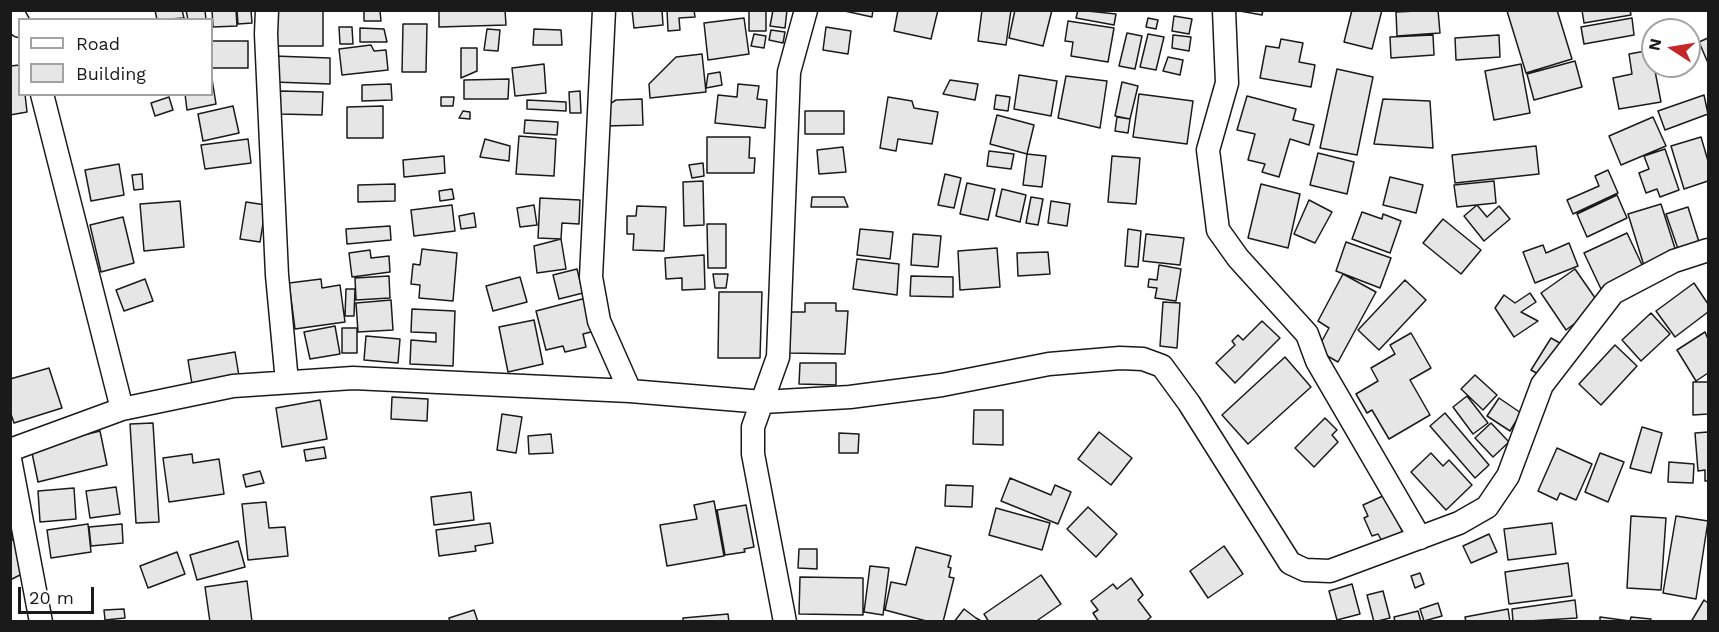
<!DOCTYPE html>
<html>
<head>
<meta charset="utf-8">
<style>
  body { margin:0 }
  #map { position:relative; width:1719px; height:632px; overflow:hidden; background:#fff; font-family:"Work Sans",sans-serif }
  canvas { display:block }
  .frame { position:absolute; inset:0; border:12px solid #1a1a1a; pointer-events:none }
  .legend { position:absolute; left:18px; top:18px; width:195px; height:78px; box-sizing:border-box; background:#fff; border:2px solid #a3a3a3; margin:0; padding:8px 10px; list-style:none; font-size:18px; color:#1a1a1a }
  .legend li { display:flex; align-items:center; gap:12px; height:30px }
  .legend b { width:30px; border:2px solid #a3a3a3 }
  .north { position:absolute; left:1641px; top:18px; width:60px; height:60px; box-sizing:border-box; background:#fff; border:2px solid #a3a3a3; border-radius:50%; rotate:282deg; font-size:16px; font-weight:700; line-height:24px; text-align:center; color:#1a1a1a }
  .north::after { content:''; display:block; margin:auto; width:21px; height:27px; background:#c62828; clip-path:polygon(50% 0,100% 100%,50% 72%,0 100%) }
  .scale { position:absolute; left:18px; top:587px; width:76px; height:27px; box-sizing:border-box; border:3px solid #1a1a1a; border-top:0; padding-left:8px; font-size:18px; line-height:21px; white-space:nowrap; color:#1a1a1a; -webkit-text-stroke:4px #fff; paint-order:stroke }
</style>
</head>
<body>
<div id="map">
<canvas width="1719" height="632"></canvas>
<div class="frame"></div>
<ul class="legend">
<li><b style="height:8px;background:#fff"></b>Road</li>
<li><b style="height:16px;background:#e6e6e6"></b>Building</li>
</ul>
<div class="north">N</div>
<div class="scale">20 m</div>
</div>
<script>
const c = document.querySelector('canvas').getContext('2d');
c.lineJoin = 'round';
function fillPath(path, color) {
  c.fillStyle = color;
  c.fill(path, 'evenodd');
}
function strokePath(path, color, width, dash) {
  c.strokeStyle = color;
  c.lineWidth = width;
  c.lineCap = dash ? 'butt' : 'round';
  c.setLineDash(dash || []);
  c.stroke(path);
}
const building = new Path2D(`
  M155,10H182L184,18L157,20Z
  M186,10H205L206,20H188Z
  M212,10H236L237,26L213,27Z
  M237,10H251L252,23L238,24Z
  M272,10H323V46H272Z
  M439,10H505L506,25L439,27Z
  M632,10H662L663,25L634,28Z
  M667,10H694L695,17L679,18L680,30L668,31Z
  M749,10H766V31H749Z
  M773,10H787L785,28L770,26Z
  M840,10H873L872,17Z
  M898,10H938L931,39L894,31Z
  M982,10H1011L1006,45L978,41Z
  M1015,10H1052L1043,46L1009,38Z
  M1078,10L1116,14L1114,25L1076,18Z
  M1234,10H1263L1262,15Z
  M1352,10H1382L1372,49L1344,42Z
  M1438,10L1440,33L1397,36L1396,12Z
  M1557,10L1572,59L1526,73L1507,11Z
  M1582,10H1630L1631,15L1584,23Z
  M364,11H380L381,21H364Z
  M1174,16L1192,19L1189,34L1172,31Z
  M744,18L749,54L708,60L704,23Z
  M1148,18L1158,20L1156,29L1146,27Z
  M1632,18L1634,35L1584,44L1581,27Z
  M1068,21L1114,28L1108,62L1071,56L1073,42L1065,41Z
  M403,24H427L426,72H402Z
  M339,27H352L353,44H340Z
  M826,27L851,31L848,54L823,50Z
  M360,28L384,29L387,42H360Z
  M487,29L500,30L498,51L484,50Z
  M534,29L561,30L562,45H533Z
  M771,30L785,32L783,43L769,40Z
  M1127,33L1142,36L1135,69L1119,66Z
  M754,34L766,36L764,48L751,46Z
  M1148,34L1164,37L1156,70L1140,67Z
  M1173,35L1191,37L1189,51L1172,48Z
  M1433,35L1434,55L1391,58L1390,37Z
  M1499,35L1500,57L1456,60L1455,38Z
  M1708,38V63L1699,42Z
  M1281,39L1303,43L1299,62L1315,65L1311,87L1260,78L1266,46L1279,48Z
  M212,41H248V68H212Z
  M371,45L374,51L386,50L388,70L342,75L339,49Z
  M461,48H477V71L461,78Z
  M1651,50L1661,102L1619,109L1613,78L1632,74L1629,54Z
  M702,54L706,92L650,98L649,84L676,57Z
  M274,56L330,58V84L273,82Z
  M1168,57L1183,60L1180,75L1163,71Z
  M1575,61L1582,87L1534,100L1527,74Z
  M544,64L546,93L515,96L512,68Z
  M1521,64L1530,113L1494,120L1485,71Z
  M20,65V94H25L27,112L10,115V66Z
  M1337,69L1373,77L1357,155L1320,148Z
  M720,72L722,85L706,88L708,74Z
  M1019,75L1057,81L1051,116L1014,109Z
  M1066,76L1107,81L1100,128L1058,118Z
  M212,79L216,104L187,110L185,94H212Z
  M509,79L508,99H464V80Z
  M950,80L978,84L975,100L943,94Z
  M1122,82L1138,86L1130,119L1115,116Z
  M391,84L392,100L362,101V85Z
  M738,84L759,86L757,99L767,100L765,128L715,123L718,95L737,97Z
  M280,91L323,92L322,115L279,114Z
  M580,91L581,113H570L569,92Z
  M1139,94L1193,101L1187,144L1133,137Z
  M996,95L1010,97L1008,111L994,109Z
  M1704,95L1708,114L1665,130L1658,111Z
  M1247,96L1296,109L1293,120L1314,125L1309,145L1290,139L1279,177L1262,172L1265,164L1248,160L1255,134L1237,130Z
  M169,97L173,110L155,116L151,103Z
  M441,97H454L453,106H441Z
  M888,97L912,101L914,108L938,112L932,144L898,139L896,151L880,148Z
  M642,99L643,125L606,126L605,107L616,100Z
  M1383,99L1430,101L1433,148L1374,144Z
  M527,100L566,102V111L527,109Z
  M233,106L239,133L203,141L198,114Z
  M383,106V138H347V107Z
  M463,111L470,112V119L459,118Z
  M805,111H844V134H805Z
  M997,115L1034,125L1027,154L990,144Z
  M1117,117L1130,119L1128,133L1115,131Z
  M1653,117L1666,146L1621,165L1609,136Z
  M525,120L558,122L557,135L524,133Z
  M519,136L556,139L554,176L516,174Z
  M707,137H750L749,158H755L754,173H707Z
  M1701,137L1708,161V181L1684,189L1671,146Z
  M248,139L251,163L205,169L201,145Z
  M485,139L510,146L509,161L480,157Z
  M1536,146L1539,174L1455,183L1452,155Z
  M843,147L846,172L819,174L817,150Z
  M1665,149L1679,190L1660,197L1657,189L1646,193L1639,173L1649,169L1644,156Z
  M989,151L1014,154L1011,169L987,166Z
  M1318,153L1354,162L1347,194L1310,185Z
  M1027,154L1046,156L1042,187L1023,185Z
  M444,156L445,173L404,177L403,160Z
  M1112,156L1140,158L1136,204L1108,202Z
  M703,163L704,176L692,178L689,165Z
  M119,164L124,195L91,201L85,170Z
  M1608,170L1618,193L1573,214L1567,200L1599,186L1595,176Z
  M142,174L143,189L134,190L132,175Z
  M945,174L961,178L954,208L938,205Z
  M1390,177L1423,185L1416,213L1383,205Z
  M703,181L704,225L684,226L683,182Z
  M1494,181L1496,203L1457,207L1454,185Z
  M967,183L995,189L988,220L960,214Z
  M395,184V201L358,202V185Z
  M1261,184L1300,194L1288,248L1248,238Z
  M452,189L454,199L440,201L439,191Z
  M1002,189L1026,195L1020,222L996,216Z
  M1617,195L1627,218L1587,237L1577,214Z
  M812,197H844L848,207H811Z
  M1031,197L1043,199L1038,225L1026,223Z
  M540,198L580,200L579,224L562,223L561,239L538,238Z
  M1309,200L1332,212L1315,243L1294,234Z
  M180,201L184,247L144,251L140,204Z
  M1051,201L1070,204L1067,226L1048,223Z
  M246,202L266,205L260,242L240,239Z
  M1661,204L1678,258L1645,269L1628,214Z
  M452,205L455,231L414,236L411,210Z
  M534,205L537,225L520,227L517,208Z
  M1477,205L1487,217L1499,206L1510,219L1484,241L1464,216Z
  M637,206L666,207L664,251L633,250L634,234H627V216H636Z
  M1688,207L1699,242L1678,249L1666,214Z
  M1362,212L1382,219L1383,214L1401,221L1390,253L1352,239Z
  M474,213L476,227L461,229L459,216Z
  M123,217L134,263L101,272L90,225Z
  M1443,219L1481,250L1461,274L1423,243Z
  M707,224H726V268H708Z
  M390,226L391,240L347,244L346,229Z
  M860,229L893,232L890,259L857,255Z
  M1128,229L1141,231L1138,267L1125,266Z
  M1627,233L1644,269L1601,289L1584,253Z
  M913,234L941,236L938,267L911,265Z
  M1146,234L1184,238L1180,265L1143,261Z
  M561,239L566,269L537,273L534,246Z
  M1346,242L1391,258L1380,288L1336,271Z
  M1569,243L1578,266L1535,283L1523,252L1543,245L1546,253Z
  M997,248L1000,287L960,290L958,251Z
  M422,249L457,253L453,301L419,298L420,285L411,284L413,264L420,265Z
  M370,250L371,258L389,256L390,272L352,277L349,253Z
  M1048,252L1050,274L1018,276L1017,253Z
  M704,255L705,289L682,290V278L666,279L665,258Z
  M857,259L899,264L897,295L853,289Z
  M1159,265L1181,269L1176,301L1155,298L1157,288L1148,287L1149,279L1157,280Z
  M577,269L583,293L559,299L553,275Z
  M1575,269L1600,305L1566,330L1541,293Z
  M713,274H728L726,288H715Z
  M1343,274L1376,292L1338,362L1317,350L1329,328L1318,321Z
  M389,276L390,298L356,300L355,278Z
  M911,276L953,277V297L910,296Z
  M520,277L527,302L493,311L486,286Z
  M145,279L153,301L124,311L116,290Z
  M321,279L322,288L340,285L345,322L295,329L289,283Z
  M1405,280L1426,300L1379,350L1358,330Z
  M1694,283L1708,304V312L1675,337L1656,311Z
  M346,289H355L354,316H345Z
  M719,292H762L760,358H718Z
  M1530,293L1536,302L1521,312L1538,321L1514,337L1495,308L1504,295L1515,303Z
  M590,297L599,330L583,334L586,347L565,352L563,346L546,350L536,311Z
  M391,300L393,330L358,332L356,303Z
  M1163,302L1180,303L1177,348L1160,346Z
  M805,303H836V311H848L845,354L789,353V312H805Z
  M412,309L455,311L453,366L410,364L411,340L436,342V333L411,332Z
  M1651,313L1670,334L1641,361L1622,340Z
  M534,320L543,364L508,372L499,327Z
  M1262,321L1280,338L1235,383L1216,363L1235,345L1232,341L1238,335L1243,340Z
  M335,326L340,354L310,359L304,332Z
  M342,328H357V353H342Z
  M1705,332L1708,339V373L1696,381L1677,350Z
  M1411,333L1431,368L1410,380L1430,415L1389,439L1372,410L1367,413L1356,394L1378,381L1371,368L1395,354L1390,345Z
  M366,336L400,339L398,363L364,360Z
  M1551,338L1565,346L1545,378L1531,370Z
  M1615,345L1637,366L1601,405L1579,384Z
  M235,352L239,376L192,384L188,360Z
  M1285,357L1311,387L1248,444L1222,415Z
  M800,363H836V385L799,384Z
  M49,368L62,408L14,423L10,411V379Z
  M1475,375L1497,395L1483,410L1461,389Z
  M1693,382H1708V414L1693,415Z
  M1467,396L1488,423L1473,434L1453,407Z
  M392,397L428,399L427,421L391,419Z
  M1499,398L1521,413L1510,431L1487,416Z
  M320,400L327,439L282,447L276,408Z
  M974,410H1003V445L973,444Z
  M1445,413L1489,465L1475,478L1430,426Z
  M502,414L522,417L516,453L497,450Z
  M1325,418L1337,430L1332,435L1338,442L1314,467L1295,448Z
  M153,423L159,522L136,523L130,424Z
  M1491,423L1509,442L1493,457L1475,438Z
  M1642,427L1662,433L1651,473L1630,468Z
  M100,431L107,465L38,482L31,448Z
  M1099,432L1132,458L1111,485L1078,459Z
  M1708,432V481H1705V470L1698,471L1695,433Z
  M839,433L859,434L858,453H839Z
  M551,434L553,453L529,454L528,436Z
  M324,447L326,458L306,461L304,450Z
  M1557,448L1592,464L1576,500L1560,493L1557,500L1538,491Z
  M1431,453L1443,466L1449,460L1472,485L1446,510L1411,472Z
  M1600,453L1624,462L1608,502L1585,492Z
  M192,454L193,463L219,459L224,494L169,502L163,458Z
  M1669,462L1694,464L1693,483L1668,482Z
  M260,471L264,483L246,487L243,475Z
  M1010,478L1051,495L1055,485L1071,492L1058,524L1001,501Z
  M946,485L973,486L972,507L945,506Z
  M116,487L120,514L90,518L86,491Z
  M74,488L76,519L40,522L38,491Z
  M471,492L474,520L434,525L431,497Z
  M1385,495L1403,533L1383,543L1378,534L1372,536L1364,518L1368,516L1363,505Z
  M714,501L724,556L667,566L660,525L697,519L694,505Z
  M266,502L269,528L285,527L288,556L248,560L242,504Z
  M746,505L754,547L744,549L745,552L725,555L717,510Z
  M1088,507L1117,534L1096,557L1067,529Z
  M996,508L1050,523L1042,550L989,535Z
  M1631,516L1666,518L1661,590L1627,588Z
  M1676,516L1708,521L1696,599L1663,593Z
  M490,523L493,543L475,546L476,551L439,556L436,530Z
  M1552,523L1556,554L1508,560L1504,529Z
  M88,524L91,552L51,558L47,530Z
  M122,524L123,543L91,546L89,527Z
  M1489,534L1497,552L1471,563L1463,546Z
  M10,535L30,570L10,580Z
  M238,541L245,567L197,580L190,555Z
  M1224,546L1243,574L1208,598L1190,571Z
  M916,547L951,556L948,567L951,568L949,577L954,578L943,622H930L885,610L891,582L906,585Z
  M799,549H817V569L798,568Z
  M177,552L185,574L148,588L140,566Z
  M1568,563L1572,596L1509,604L1505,572Z
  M870,566L889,568L883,615L864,612Z
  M1420,573L1424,584L1415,588L1411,576Z
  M1041,575L1061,604L1035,622H989L984,614Z
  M800,577L863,578V615L799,614Z
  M1131,578L1143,595L1138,600L1151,617L1145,622H1099L1093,613L1098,610L1091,601L1113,584L1117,589Z
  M247,581L252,622H210L205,587Z
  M1352,584L1360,614L1337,620L1329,591Z
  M1383,591L1390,618L1374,622L1367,595Z
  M1575,600L1577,618L1513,622L1512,609Z
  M1704,600L1708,603V622H1691Z
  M1438,603L1442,616L1424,621L1420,609Z
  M124,609L125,618L105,620L104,610Z
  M964,609L976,618L983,622H954Z
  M1508,609L1510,622H1466L1465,617Z
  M474,610L478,622H450L449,618Z
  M1418,611L1421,622H1395L1394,617Z
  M728,614L729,622H683V618Z
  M1600,617L1630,621L1631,617L1651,619L1650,622H1600Z`);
fillPath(building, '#e6e6e6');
strokePath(building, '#1a1a1a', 1.5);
const street = new Path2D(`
  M11,10L20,26
  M267,10L266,34L277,275L287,382
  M604,10L591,277L599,321L630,391
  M1224,10L1227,83L1208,150L1218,230L1238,258L1307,334L1317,361L1420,538
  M42,94L122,409
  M10,450L122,409L233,386L353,378L630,391L763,402L850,397L942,385L1049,364L1120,358L1143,359L1162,366L1189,403L1290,563L1305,570L1330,571L1459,523L1487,507L1508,476L1542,385L1613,293L1674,261L1708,250
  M10,459L41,622
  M785,622L753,454V427L778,357L789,72L806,10`);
strokePath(street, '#1a1a1a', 25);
strokePath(street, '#fff', 22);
</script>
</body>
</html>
